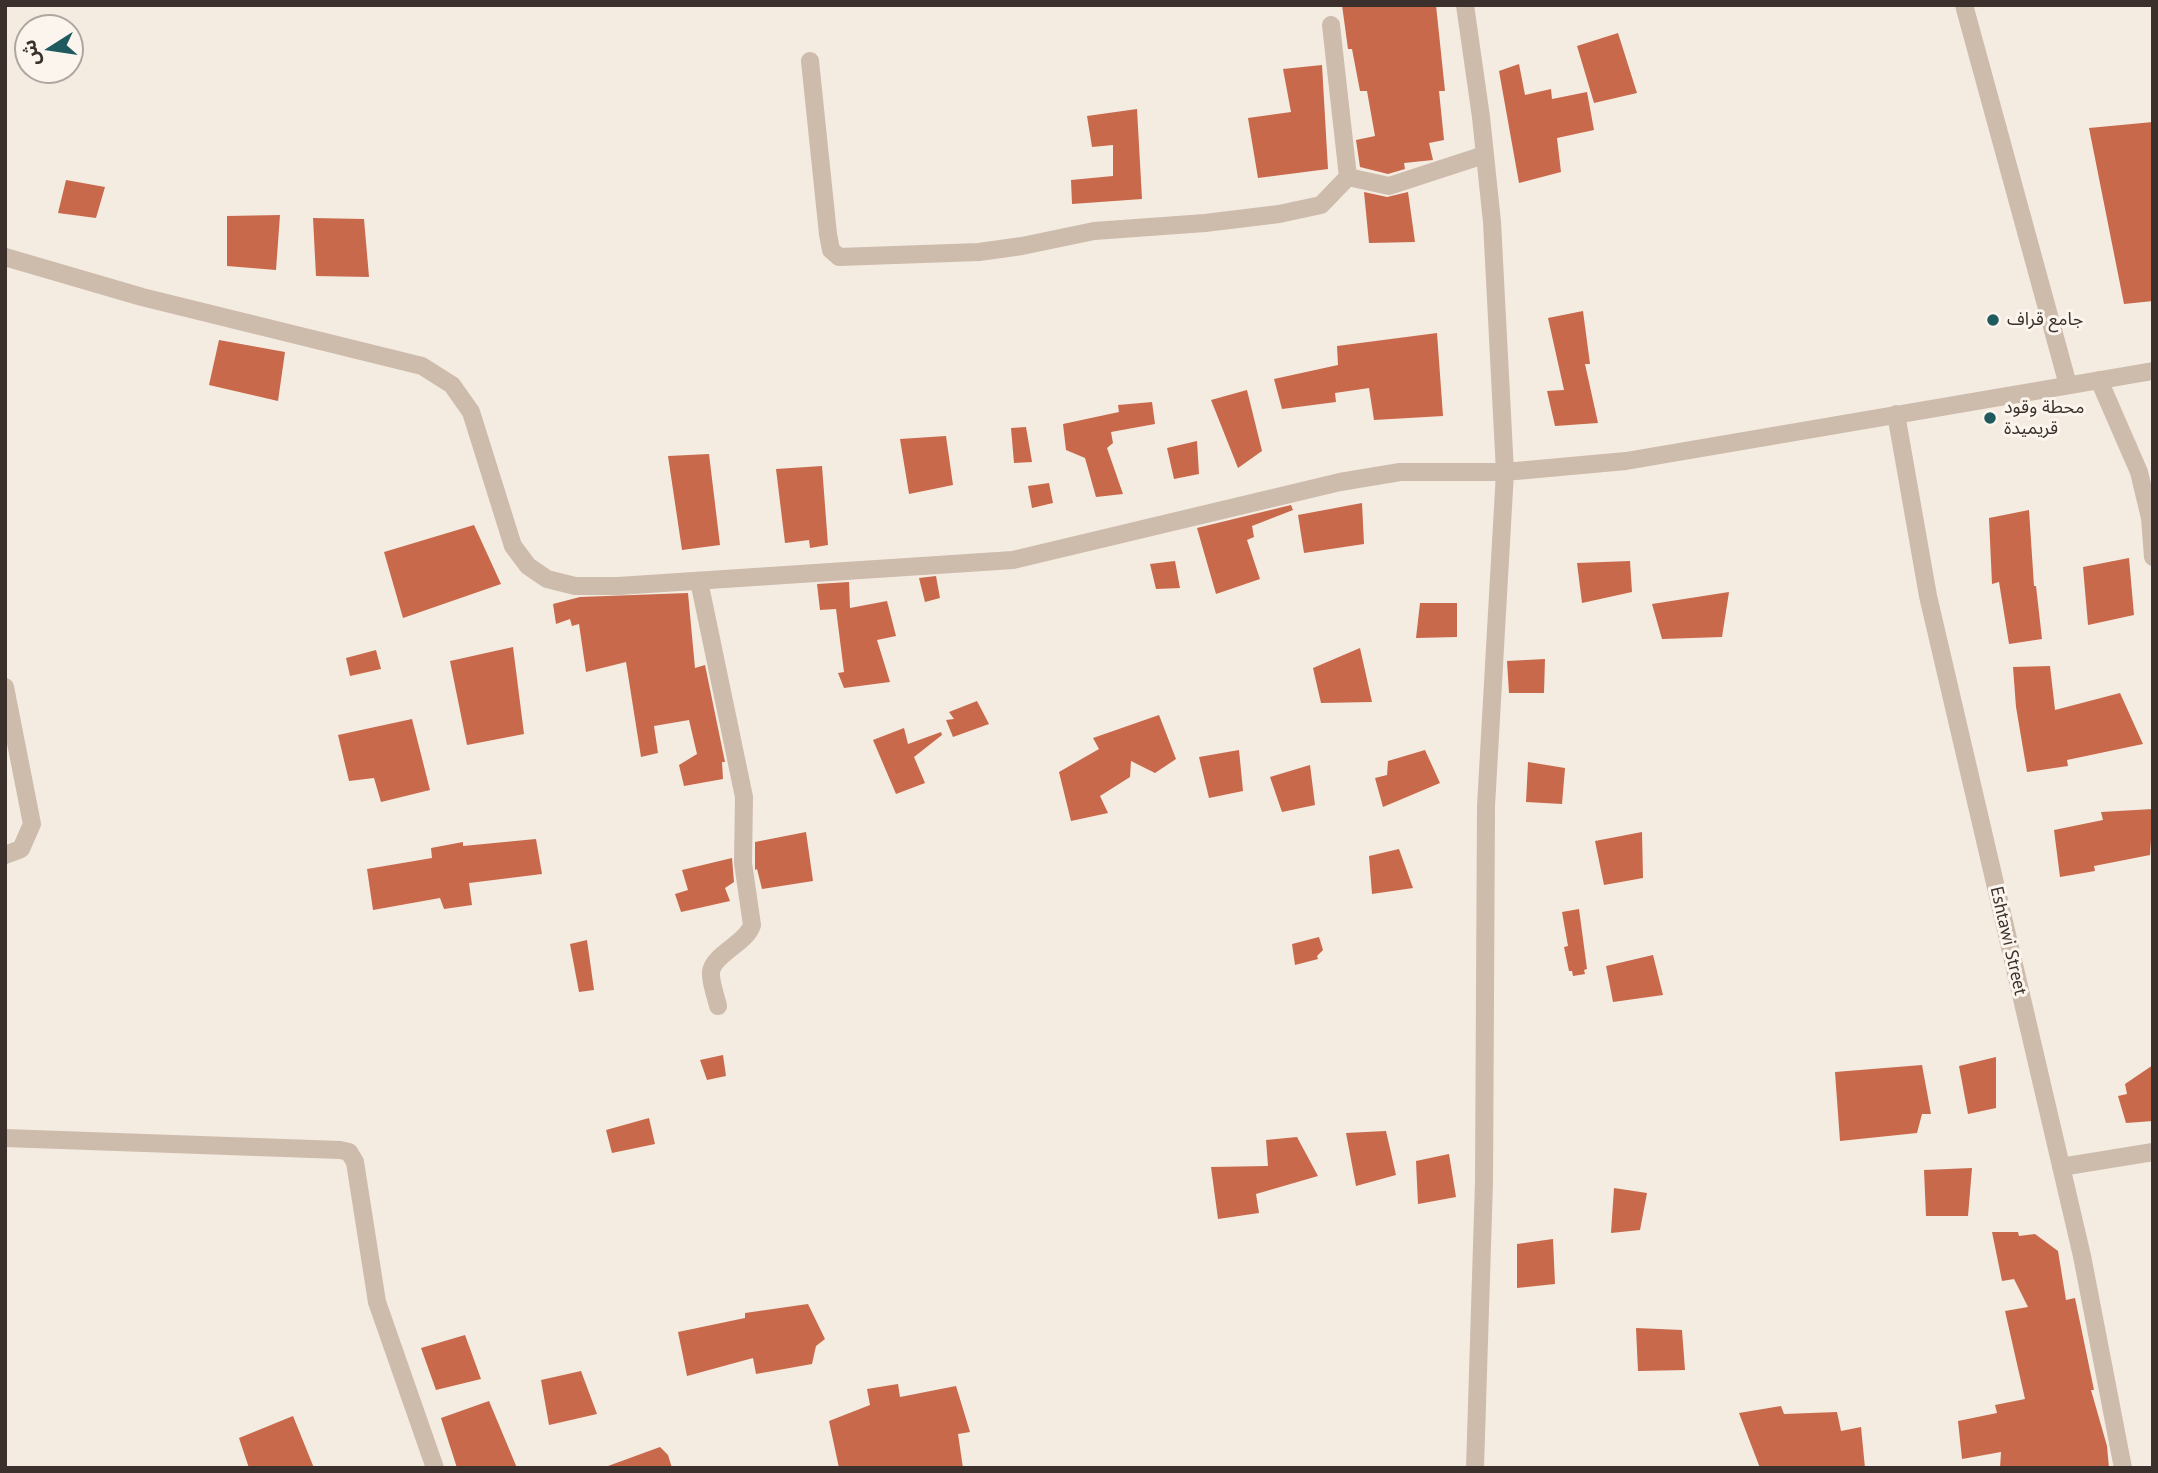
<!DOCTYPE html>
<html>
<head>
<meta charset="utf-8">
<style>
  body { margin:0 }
  #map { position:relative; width:2158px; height:1473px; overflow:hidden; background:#f4ebe1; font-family:"PT Sans","Noto Sans Arabic",sans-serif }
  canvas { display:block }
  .frame { position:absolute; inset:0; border:7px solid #3b302b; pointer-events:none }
  .north { position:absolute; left:14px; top:14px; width:70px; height:70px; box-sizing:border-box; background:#fbf5ee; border:2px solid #aea6a0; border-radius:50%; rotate:258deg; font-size:19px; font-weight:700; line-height:28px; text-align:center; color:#3b302b }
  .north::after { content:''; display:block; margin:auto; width:24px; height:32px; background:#1f5a5e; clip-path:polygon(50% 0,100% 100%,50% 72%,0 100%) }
</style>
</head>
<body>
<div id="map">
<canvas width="2158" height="1473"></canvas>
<div class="frame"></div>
<div class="north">ش</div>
</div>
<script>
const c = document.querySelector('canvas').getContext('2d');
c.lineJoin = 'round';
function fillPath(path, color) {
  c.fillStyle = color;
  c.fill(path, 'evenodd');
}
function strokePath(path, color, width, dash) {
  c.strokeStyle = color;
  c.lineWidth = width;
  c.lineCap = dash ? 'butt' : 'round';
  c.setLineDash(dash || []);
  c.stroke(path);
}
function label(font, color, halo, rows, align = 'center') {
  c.font = font + ' "PT Sans","Noto Sans Arabic",sans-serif';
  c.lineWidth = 6;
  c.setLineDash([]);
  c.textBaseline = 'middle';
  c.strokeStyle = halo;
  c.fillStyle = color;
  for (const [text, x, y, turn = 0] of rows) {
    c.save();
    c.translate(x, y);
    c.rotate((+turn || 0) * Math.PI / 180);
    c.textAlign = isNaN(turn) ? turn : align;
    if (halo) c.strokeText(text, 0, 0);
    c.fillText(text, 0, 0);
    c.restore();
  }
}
fillPath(new Path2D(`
  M1342,5H1436L1445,91H1439L1444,140L1429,143L1433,160L1404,163L1405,169L1388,174L1360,167L1356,140L1375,136L1367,91H1360L1352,49H1348Z
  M1618,33L1637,93L1594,103L1577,46Z
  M1519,64L1525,95L1551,89L1552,99L1587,92L1594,130L1557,138L1561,172L1519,183L1499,71Z
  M1322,65L1328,169L1258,178L1248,118L1291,112L1283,69Z
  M1137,109L1142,199L1072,204L1071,180L1113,176V145L1092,147L1087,116Z
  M2153,122V301L2124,304L2089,128Z
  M66,180L105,187L96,218L58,213Z
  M1364,192L1387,197L1408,192L1415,242L1369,243Z
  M280,215L276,270L227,266V216Z
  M313,218L364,219L369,277L316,276Z
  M1583,311L1590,364H1585L1598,423L1555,426L1547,391L1564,390L1548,318Z
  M1437,333L1443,416L1374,420L1369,388L1335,393L1336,402L1282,409L1274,379L1338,365L1337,346Z
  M219,340L285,352L278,401L209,385Z
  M1247,390L1262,451L1238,468L1211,400Z
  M1152,402L1155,424L1111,432L1113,443L1107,448L1123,494L1096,497L1085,458L1066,450L1063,424L1119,412L1118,405Z
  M1026,427L1032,462L1014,463L1011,428Z
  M946,436L953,485L909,494L900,439Z
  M1197,441L1199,474L1174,479L1167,448Z
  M709,454L720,545L682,550L668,456Z
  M822,466L828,545L810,548L809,540L785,543L776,469Z
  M1049,483L1053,503L1032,508L1028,486Z
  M1362,503L1364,544L1304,553L1298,515Z
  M1291,505L1293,510L1252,526L1254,537L1247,540L1260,579L1216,594L1197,528Z
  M2029,510L2034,586H2036L2042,639L2009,644L1999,582L1992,584L1989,518Z
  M474,525L501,584L403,618L384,552Z
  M2129,558L2134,615L2088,625L2083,567Z
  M1175,561L1180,588L1156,589L1150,564Z
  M1630,561L1632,592L1582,603L1577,563Z
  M936,576L940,598L925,602L919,578Z
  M849,582L850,608L887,601L896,636L877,640L890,682L844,688L838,673L844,672L836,609L820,610L817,584Z
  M1729,592L1722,637L1662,639L1652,604Z
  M688,593L695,668L705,665L725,762H722L723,779L684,786L679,765L697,754L689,720L654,726L658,753L641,757L626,662L586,672L579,624L572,626L570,619L556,624L553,604L580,597Z
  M1420,603H1457V637L1416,638Z
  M513,647L524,734L467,745L450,661Z
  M1360,648L1372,702L1321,703L1313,668Z
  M376,650L381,669L350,676L346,658Z
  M1545,659L1544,693H1509L1507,661Z
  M2050,666L2055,710L2120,693L2143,744L2067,760L2068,766L2027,772L2016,707L2013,667Z
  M977,701L989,724L953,737L946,720L954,719L949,712Z
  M1159,715L1176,759L1155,773L1131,761L1130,777L1100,796L1108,813L1071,821L1059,772L1099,749L1093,738Z
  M412,719L430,790L381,802L374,778L349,781L338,735Z
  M904,728L908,744L941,732L942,735L914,757L925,783L896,794L873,740Z
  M1239,750L1243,791L1209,798L1199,757Z
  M1425,750L1440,783L1383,807L1375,778L1387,775L1388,761Z
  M1528,762L1565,768L1562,804L1526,802Z
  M1310,765L1315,805L1282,812L1270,777Z
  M2153,809L2150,855L2094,866L2095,871L2060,877L2054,830L2103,820L2101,812Z
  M806,832L813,881L762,889L757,869L755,870V842Z
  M1642,832L1643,878L1604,885L1595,841Z
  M536,839L542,874L469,883L472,905L444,909L440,898L373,910L367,869L432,858L431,848L463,842V846Z
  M1399,849L1413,888L1372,894L1369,856Z
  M732,858L734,882L725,888L730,901L681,912L675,894L688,890L682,870Z
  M1579,909L1587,969L1584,970L1585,974L1573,976L1572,971H1569L1564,947L1568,946L1562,912Z
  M1319,937L1323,950L1317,956L1318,959L1295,965L1292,944Z
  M587,940L594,990L579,992L570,944Z
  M1653,955L1663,995L1613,1002L1606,966Z
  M723,1055L726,1076L707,1080L700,1060Z
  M1996,1057V1108L1968,1114L1959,1066Z
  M1922,1065L1931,1114H1922L1917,1133L1840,1141L1835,1072Z
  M2153,1065V1121L2126,1123L2118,1096L2127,1094L2125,1084Z
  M649,1118L655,1144L612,1153L606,1130Z
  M1386,1131L1396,1175L1356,1186L1346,1133Z
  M1297,1137L1318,1176L1256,1194L1259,1213L1218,1219L1211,1167L1268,1166L1266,1140Z
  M1449,1154L1456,1197L1418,1204L1416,1161Z
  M1972,1168L1968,1216H1926L1924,1170Z
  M1614,1188L1647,1193L1640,1230L1611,1233Z
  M1992,1232H2018L2019,1236L2035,1234L2058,1251L2066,1300L2075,1298L2094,1390H2091L2107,1446L2109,1468H2000L2001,1452L1962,1459L1958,1421L1997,1413L1995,1405L2025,1399L2005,1311L2028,1307L2014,1279L2002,1281Z
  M1553,1239L1555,1284L1517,1288V1244Z
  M808,1304L825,1339L816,1346L812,1364L756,1374L753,1358L687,1376L678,1332L745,1318V1313Z
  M1636,1328L1682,1330L1685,1370L1638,1371Z
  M465,1335L481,1379L436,1390L421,1348Z
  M581,1371L597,1414L549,1425L541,1380Z
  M898,1384L900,1397L956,1386L970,1432L958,1434L963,1468H839L829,1421L870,1405L867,1389Z
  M489,1401L517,1468H457L441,1418Z
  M1781,1406L1784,1414L1837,1412L1841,1431L1861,1427L1865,1468H1811L1810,1466L1760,1468L1739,1413Z
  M293,1416L314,1468H249L239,1438Z
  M660,1447L668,1455L672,1468H608V1466Z`), '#c8694b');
strokePath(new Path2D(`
  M1465,5L1481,117L1492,222L1505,472L1486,806L1484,1182L1475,1468
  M1964,5L2068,385
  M1331,25L1348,177
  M810,61L828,234L831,250L839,257L979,252L1022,246L1094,231L1205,223L1279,214L1321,205L1348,177L1389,186L1484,155
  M5,257L142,297L422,366L452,385L471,412L513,546L528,566L547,579L575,586H618L1013,560L1340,482L1400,472H1505L1626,461L2153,371
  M2099,380L2139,472L2150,518L2153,557
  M1896,414L1928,596L2082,1256L2123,1468
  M699,581L744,797L743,863L752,925C746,944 713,954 711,972C710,982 716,996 718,1006
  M5,687L32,824L21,849L5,855
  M5,1138L340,1150L349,1152L355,1162L377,1302L435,1468
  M2061,1167L2153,1152`), '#cdbbac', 18);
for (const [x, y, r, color] of [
  [1993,320,7,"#1f5a5e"],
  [1990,418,7,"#1f5a5e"]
]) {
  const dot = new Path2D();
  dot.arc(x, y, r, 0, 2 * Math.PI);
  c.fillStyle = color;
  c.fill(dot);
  strokePath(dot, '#fbf5ee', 2.5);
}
label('18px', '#3b302b', '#fbf5ee', [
  ["جامع قراف",2007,320],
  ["محطة وقود",2004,408],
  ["قريميدة",2004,429]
], 'left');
label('18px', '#3b302b', '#fbf5ee', [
  ["Eshtawi Street",2008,941,77]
]);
</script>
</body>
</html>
